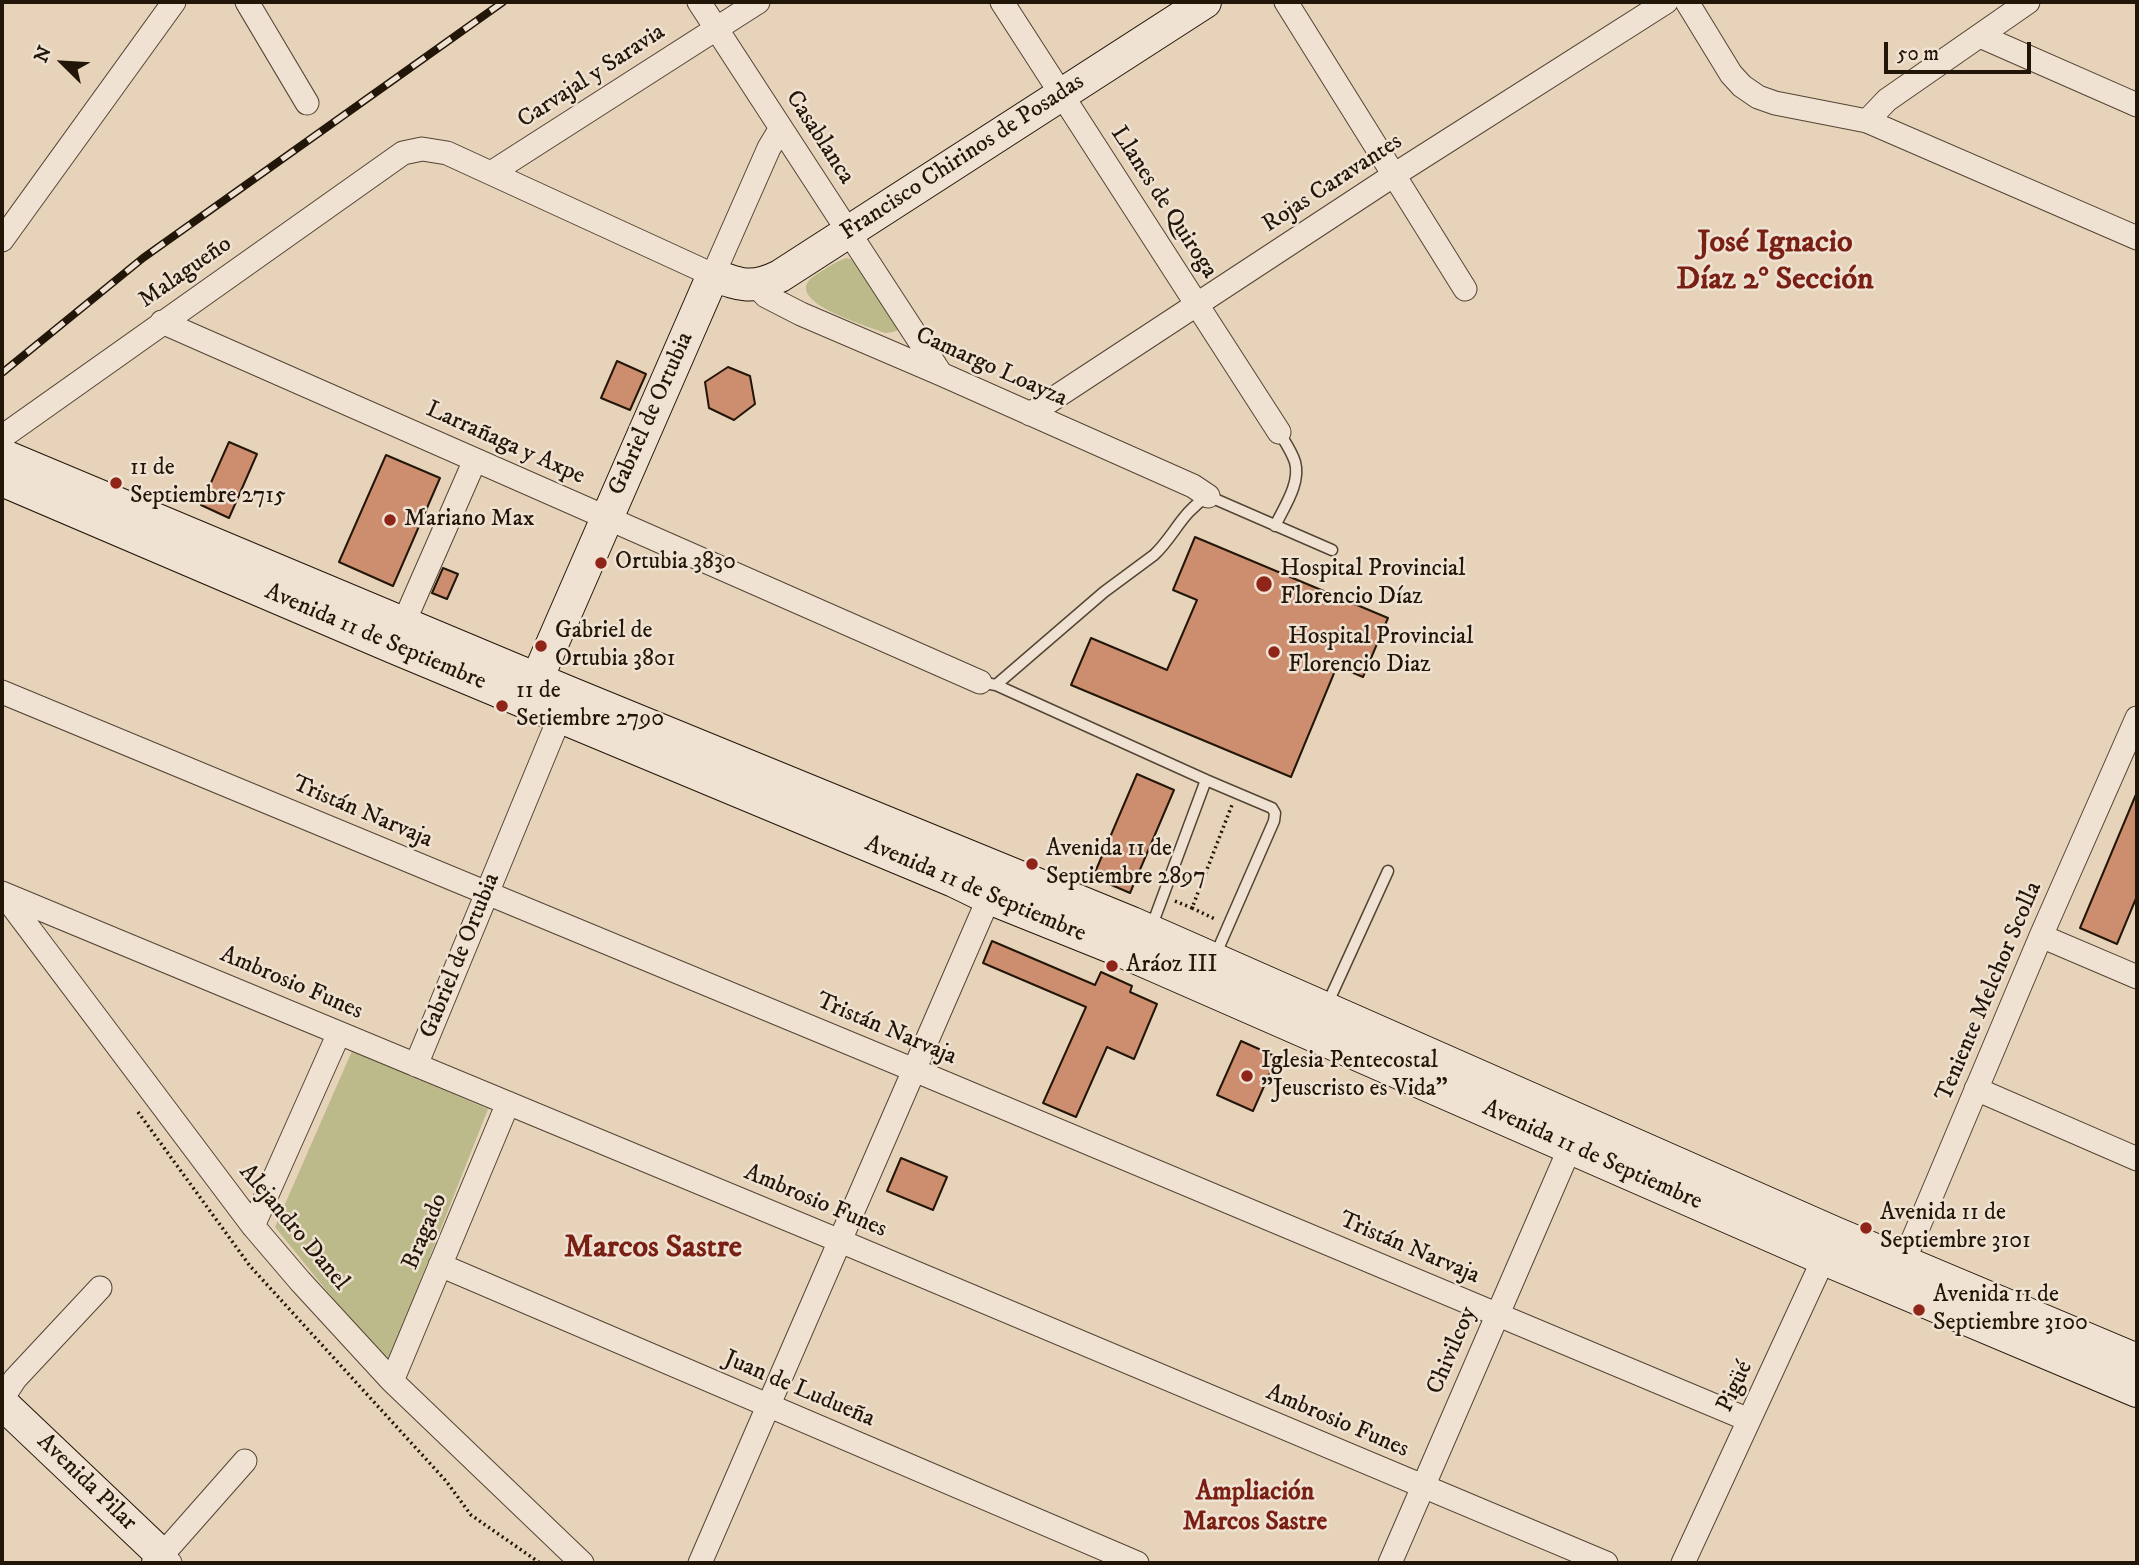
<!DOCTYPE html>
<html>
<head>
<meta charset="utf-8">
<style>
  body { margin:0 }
  #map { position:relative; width:2139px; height:1565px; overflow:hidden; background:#e6d3b9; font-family:"IM FELL DW Pica",serif }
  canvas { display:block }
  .frame { position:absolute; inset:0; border:4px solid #221608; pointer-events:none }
  .north { position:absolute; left:28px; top:28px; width:70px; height:70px; -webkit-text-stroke:5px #efe2d2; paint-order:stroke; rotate:294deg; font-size:19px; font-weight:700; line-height:28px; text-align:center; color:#221608 }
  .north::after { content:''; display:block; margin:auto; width:24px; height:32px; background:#221608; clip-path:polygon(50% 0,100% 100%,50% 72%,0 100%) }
  .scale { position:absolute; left:1884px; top:42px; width:147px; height:32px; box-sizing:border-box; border:4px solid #221608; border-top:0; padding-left:9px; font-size:21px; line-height:24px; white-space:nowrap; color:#221608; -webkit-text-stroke:5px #efe2d2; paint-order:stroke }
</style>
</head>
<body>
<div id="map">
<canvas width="2139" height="1565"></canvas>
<div class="frame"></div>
<div class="north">N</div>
<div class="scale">50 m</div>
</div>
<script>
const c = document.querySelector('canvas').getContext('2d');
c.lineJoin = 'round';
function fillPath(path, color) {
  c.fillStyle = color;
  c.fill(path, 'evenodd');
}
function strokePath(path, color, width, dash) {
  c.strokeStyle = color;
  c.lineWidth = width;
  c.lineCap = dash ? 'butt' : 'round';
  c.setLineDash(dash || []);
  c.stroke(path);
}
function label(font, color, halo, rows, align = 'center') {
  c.font = font + ' "IM FELL DW Pica",serif';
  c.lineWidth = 5;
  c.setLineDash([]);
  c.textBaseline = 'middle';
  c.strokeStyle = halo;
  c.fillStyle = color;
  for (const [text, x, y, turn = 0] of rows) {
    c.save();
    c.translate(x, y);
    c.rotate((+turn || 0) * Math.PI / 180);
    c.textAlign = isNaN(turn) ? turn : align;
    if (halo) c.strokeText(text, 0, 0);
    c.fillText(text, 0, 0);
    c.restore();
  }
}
fillPath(new Path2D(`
  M847,258L860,263L898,330L893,332L885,333C869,326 774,300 817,274C827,268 836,261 847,258Z
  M352,1051L488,1109L387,1365L275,1227Z`), '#bcba8a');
const building = new Path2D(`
  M617,361L646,374L630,410L601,398Z
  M728,367L750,376L755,404L734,420L709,408L705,382Z
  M229,442L257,454L229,518L201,505Z
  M386,455L440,478L393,586L339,562Z
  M1195,537L1388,618L1363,677L1337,666L1291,777L1071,685L1091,638L1167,670L1197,600L1173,590Z
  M443,568L458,574L447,599L432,593Z
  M1137,774L1174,790L1130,893L1093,877Z
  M2137,792V896L2117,944L2080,928Z
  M992,941L1095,985L1101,972L1132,986L1130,992L1157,1004L1134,1059L1107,1047L1076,1117L1043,1103L1086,1007L983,963Z
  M1241,1041L1277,1057L1253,1111L1217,1095Z
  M901,1158L947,1177L933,1210L887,1191Z`);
fillPath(building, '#cd8e6f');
strokePath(building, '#221608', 2);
const lane = new Path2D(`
  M1275,526C1284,507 1301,483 1295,462C1292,452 1285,442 1279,432
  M980,682L996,685L1206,780L1272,808L1275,813L1274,821L1215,956
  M996,685L1104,592L1154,555C1175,535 1181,513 1208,496L1332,550
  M1151,928L1206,780
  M1326,1007L1388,871`);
const street = new Path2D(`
  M247,2L307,103
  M699,2L941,374
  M1002,2L1279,432
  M1286,2L1465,289
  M1687,2L1731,74L1742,86L1758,97L1775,103L1867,121L2137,238
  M1980,36L2137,105
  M1867,121L1887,100L2028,2
  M491,173L758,2
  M2,240L174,2
  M755,285L766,296L801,314L941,374L1193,486L1208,496
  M162,322L980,682
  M1030,414L1394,175L1666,2
  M2,437L403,153L422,149L447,153L713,275L769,148L781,128
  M404,622L475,460
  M2,692L914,1070L1749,1420
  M2,893L840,1241L1606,1563
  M4,895L253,1226L300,1281L392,1381L582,1563
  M2041,936L2137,977
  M416,1065L566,702
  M1976,1089L2137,1159
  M253,1226L339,1033
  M440,1265L1137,1563
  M1898,1275L2041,936L2137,718
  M392,1381L508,1103
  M2,1399L15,1379L100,1288
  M170,1563L162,1555L245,1461
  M700,1563L994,886
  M1390,1563L1575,1136
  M1683,1563L1830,1245`);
const secondary = new Path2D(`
  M2,455L570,693L1132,923L1835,1233L2137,1360
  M2,480L393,647L954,881L989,898L1121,951L1824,1259L2137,1391
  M529,697L713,275C740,285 752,290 780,276L1205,2
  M2,1403L162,1555L158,1563`);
strokePath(lane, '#534534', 13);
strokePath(street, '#534534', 25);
strokePath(secondary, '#221608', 34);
strokePath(new Path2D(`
  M1175,901L1192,908L1232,805
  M1192,908L1215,919
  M138,1112L250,1266L446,1481L471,1515L540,1563`), '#221608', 3.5, [2, 3.5]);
strokePath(lane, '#efe2d2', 10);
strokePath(street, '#efe2d2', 23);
strokePath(secondary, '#efe2d2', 32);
const rail = new Path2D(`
  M2,373L143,258L503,2`);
strokePath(rail, '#221608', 8);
strokePath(rail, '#efe2d2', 5, [16]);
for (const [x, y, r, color] of [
  [116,483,7,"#8f2418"],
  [390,520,7,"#8f2418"],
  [601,563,7,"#8f2418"],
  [1264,584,9,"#8f2418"],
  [541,646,7,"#8f2418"],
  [1274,652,7,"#8f2418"],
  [502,706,7,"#8f2418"],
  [1032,864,7,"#8f2418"],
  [1112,966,7,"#8f2418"],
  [1247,1076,7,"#8f2418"],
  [1866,1228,7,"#8f2418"],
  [1919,1310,7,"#8f2418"]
]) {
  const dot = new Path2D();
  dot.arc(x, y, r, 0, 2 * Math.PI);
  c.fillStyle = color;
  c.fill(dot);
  strokePath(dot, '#efe2d2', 2.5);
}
label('24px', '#221608', '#efe2d2', [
  ["Carvajal y Saravia",592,77,-33],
  ["Casablanca",819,138,57],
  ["Francisco Chirinos de Posadas",963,158,-33],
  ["Rojas Caravantes",1333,184,-33],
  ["Llanes de Quiroga",1163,203,57],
  ["Malagueño",186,273,-35],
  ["Camargo Loayza",991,368,24],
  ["Gabriel de Ortubia",652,414,-66],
  ["Larrañaga y Axpe",505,444,24],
  ["Avenida 11 de Septiembre",375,638,23],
  ["Tristán Narvaja",362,813,23],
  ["Avenida 11 de Septiembre",975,890,23],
  ["Gabriel de Ortubia",461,956,-68],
  ["Ambrosio Funes",291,984,23],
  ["Teniente Melchor Scolla",1990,992,-67],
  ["Tristán Narvaja",886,1030,23],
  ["Avenida 11 de Septiembre",1592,1156,24],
  ["Ambrosio Funes",815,1202,23],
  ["Alejandro Danel",293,1228,50],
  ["Bragado",426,1232,-67],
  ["Tristán Narvaja",1409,1249,23],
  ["Chivilcoy",1453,1351,-67],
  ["Pigüé",1736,1387,-65],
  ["Juan de Ludueña",799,1390,23],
  ["Ambrosio Funes",1337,1422,23],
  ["Avenida Pilar",86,1483,44]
]);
label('24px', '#221608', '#efe2d2', [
  ["11 de",130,469],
  ["Septiembre 2715",130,497],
  ["Mariano Max",404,520],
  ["Ortubia 3830",615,563],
  ["Hospital Provincial",1280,570],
  ["Florencio Díaz",1280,598],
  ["Gabriel de",555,632],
  ["Ortubia 3801",555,660],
  ["Hospital Provincial",1288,638],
  ["Florencio Diaz",1288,666],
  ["11 de",516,692],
  ["Setiembre 2790",516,720],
  ["Avenida 11 de",1046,850],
  ["Septiembre 2897",1046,878],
  ["Aráoz III",1126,966],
  ["Iglesia Pentecostal",1261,1062],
  ["\"Jeuscristo es Vida\"",1261,1090],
  ["Avenida 11 de",1880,1214],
  ["Septiembre 3101",1880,1242],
  ["Avenida 11 de",1933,1296],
  ["Septiembre 3100",1933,1324]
], 'left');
label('bold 26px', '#7a1f14', '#efe2d2', [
  ["Ampliación",1255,1494],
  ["Marcos Sastre",1255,1524]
]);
label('bold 32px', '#7a1f14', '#efe2d2', [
  ["José Ignacio",1775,244],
  ["Díaz 2° Sección",1775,281],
  ["Marcos Sastre",653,1249]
]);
</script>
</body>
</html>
